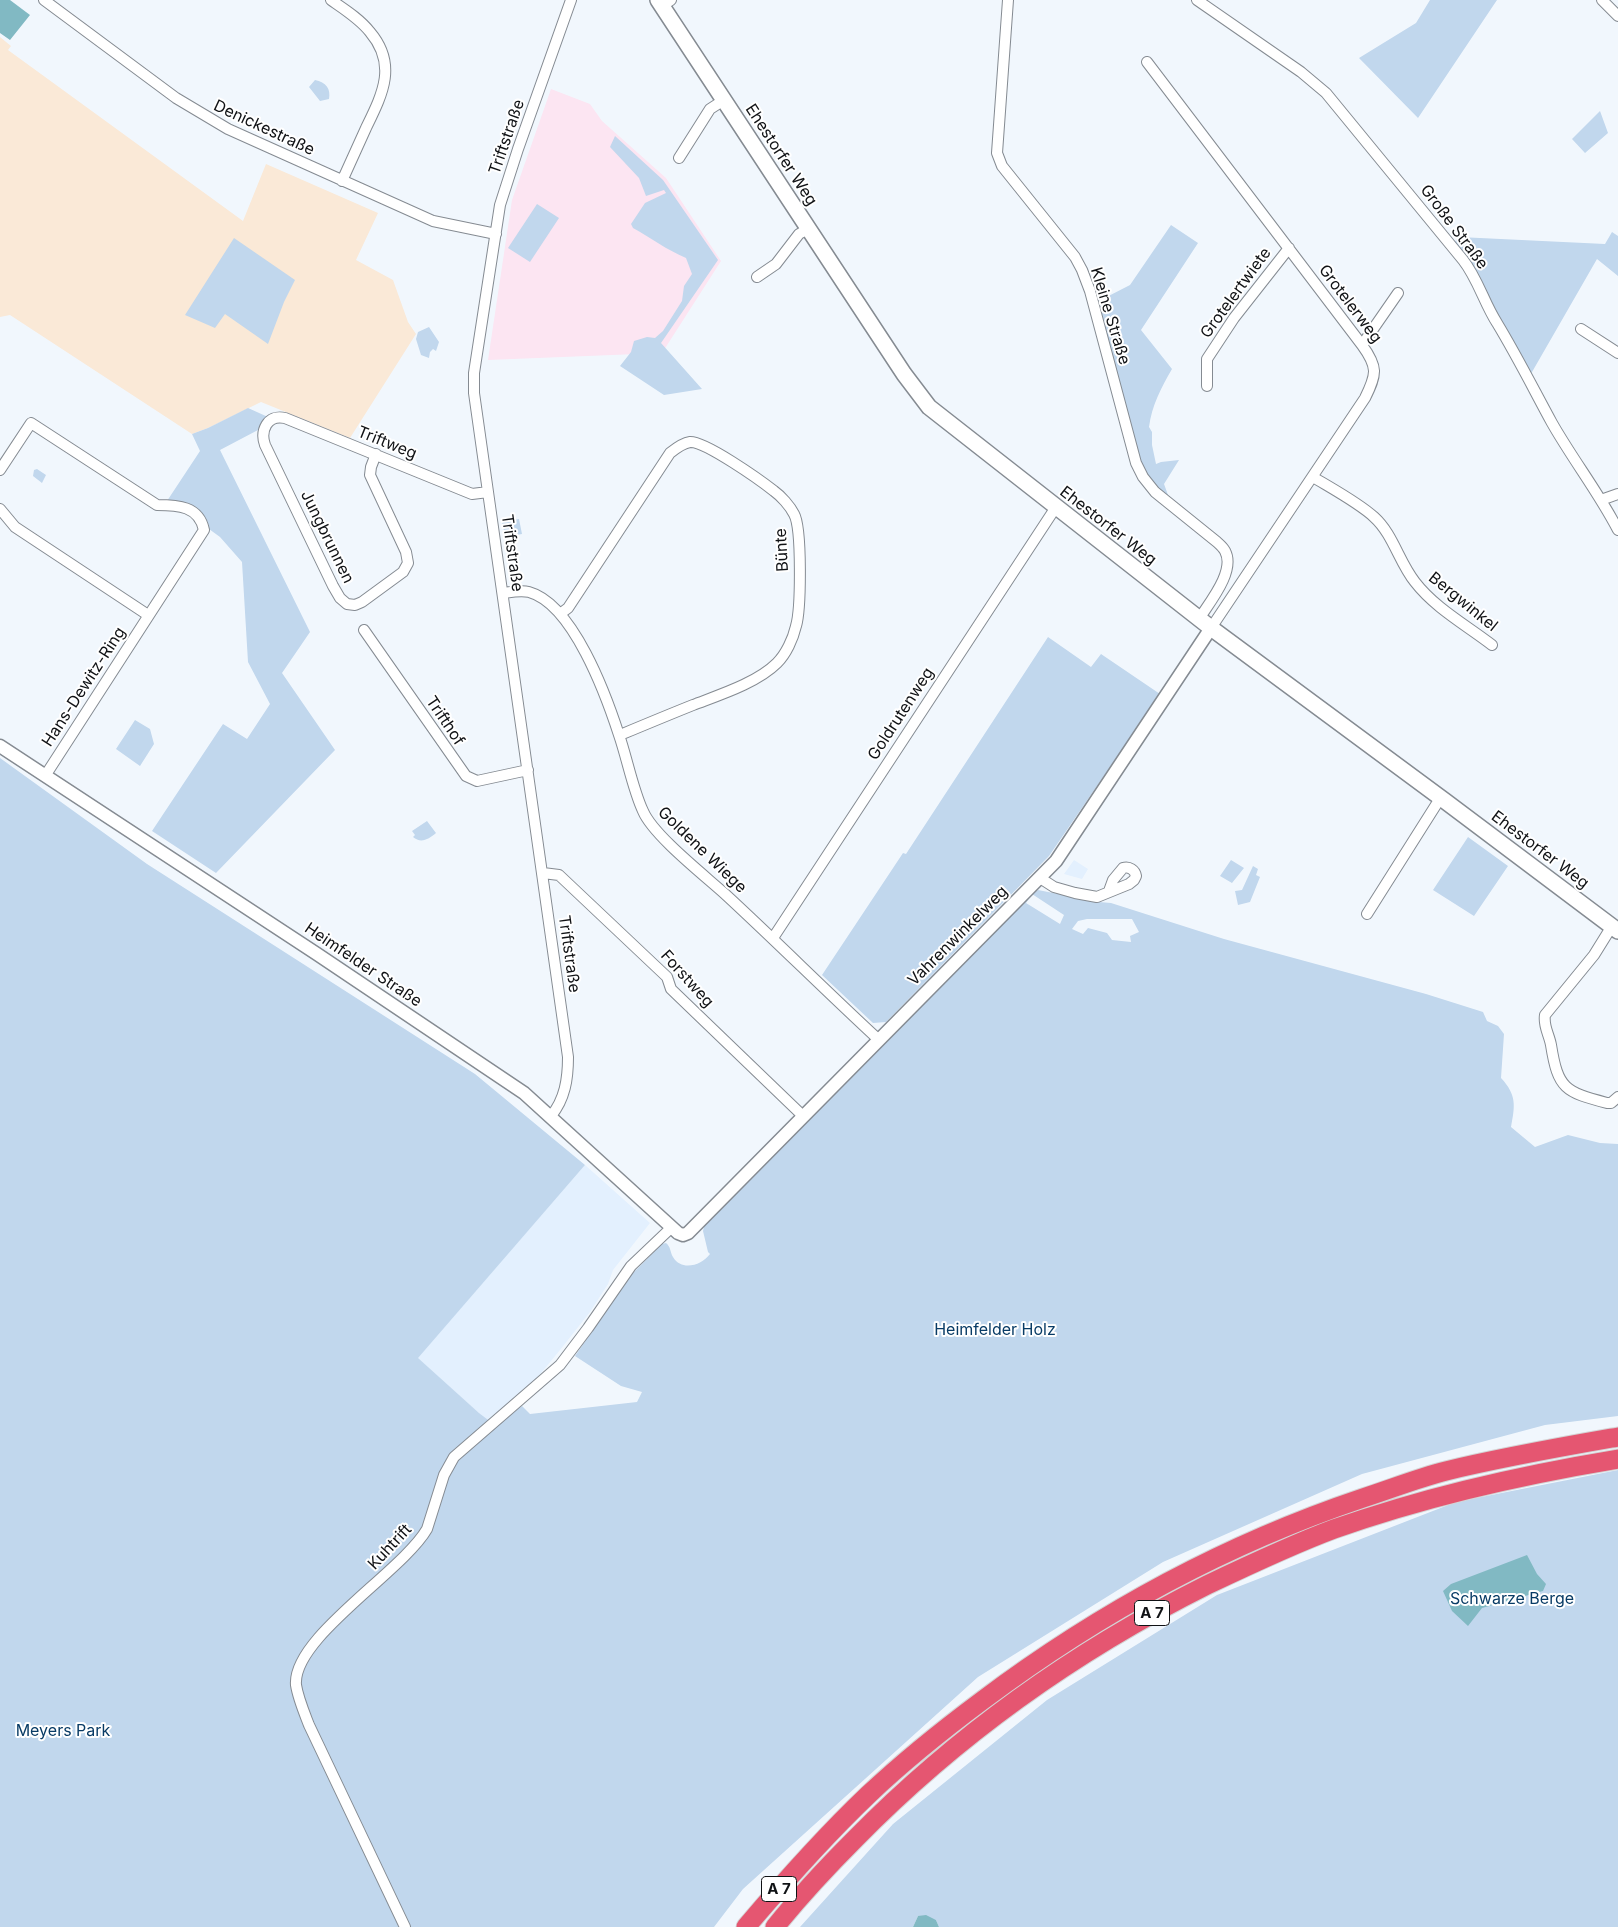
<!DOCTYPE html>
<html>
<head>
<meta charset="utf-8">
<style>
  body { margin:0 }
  canvas { display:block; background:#f1f7fd }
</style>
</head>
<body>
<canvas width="1618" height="1927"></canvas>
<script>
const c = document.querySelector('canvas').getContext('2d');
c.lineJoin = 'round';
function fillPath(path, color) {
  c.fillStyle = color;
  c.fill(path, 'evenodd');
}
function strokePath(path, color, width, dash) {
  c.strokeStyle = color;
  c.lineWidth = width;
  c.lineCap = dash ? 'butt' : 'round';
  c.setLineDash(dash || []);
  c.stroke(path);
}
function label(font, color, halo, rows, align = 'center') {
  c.font = font + ' Inter,sans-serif';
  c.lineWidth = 4;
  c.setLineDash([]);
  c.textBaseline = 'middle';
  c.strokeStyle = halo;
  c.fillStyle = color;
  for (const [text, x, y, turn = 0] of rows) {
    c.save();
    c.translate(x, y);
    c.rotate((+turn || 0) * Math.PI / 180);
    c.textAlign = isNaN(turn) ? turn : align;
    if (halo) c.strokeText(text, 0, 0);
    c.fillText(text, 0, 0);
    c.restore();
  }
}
fillPath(new Path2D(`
  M1074,860L1088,869L1082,879L1064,874Z
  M585,1165L650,1223L613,1270L608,1284L590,1312L560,1350L537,1378L488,1421L417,1358Z`), '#e3f0fe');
fillPath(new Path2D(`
  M551,89L590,104L602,121L666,178L721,261L662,353L488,360L512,200Z`), '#fce5f2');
fillPath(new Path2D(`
  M0,37L11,46L8,50L243,221L266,164L378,213L356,260L393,280L408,322L416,334L350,438L261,402L208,428L192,434L10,315L0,317Z`), '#fae9d7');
fillPath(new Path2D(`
  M1430,0H1497L1418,118L1359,58L1416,23Z
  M315,80C326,82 331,89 329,99L320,101L309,87Z
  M1600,111L1608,133L1585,153L1572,139Z
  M615,136L663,180L718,260L661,343L702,389L664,395L620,366L631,352L634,341L647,337L655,338L663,331L682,301L684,286L692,274L686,258C667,250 651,238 633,228L631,224L645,203L666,193L664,190L646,196L639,178L610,147Z
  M537,204L559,218L530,262L508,248Z
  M1171,225L1198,243L1141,330L1172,369C1161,388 1152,405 1149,427L1152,432V445L1156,464L1161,462L1179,460L1164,484L1168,495V502L1143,477L1093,304L1130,285Z
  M1612,232L1618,236V276L1597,259L1528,379L1452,245L1459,237L1605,244Z
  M234,238L295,280L284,302L268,344L225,314L215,328L185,315Z
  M429,327L439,342L436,351L433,349L430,352L429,358L421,355L416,339L418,332Z
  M248,408L268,417L263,421L258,430L220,450L310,632L282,673L335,750L216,873L152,831L223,724L247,739L270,704L248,662L242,562L220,537L209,529C209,509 182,506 167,501L200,451L192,434L208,428Z
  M37,469L46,475L42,483L33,476L34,470Z
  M519,519L522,534L505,537L502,522Z
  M1048,637L1091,667L1101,654L1160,694L1049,856L886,1022L873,1023L822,975L903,853L906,854Z
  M135,720L150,729L154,744L140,766L116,749Z
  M0,758L147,864L475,1074L585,1165L418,1358L479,1413L496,1426L522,1406L530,1414L637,1402L642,1392L621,1386L575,1356L632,1274L662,1244L666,1243C671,1247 670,1252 673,1257C682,1272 702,1265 710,1254L708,1252L703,1231L705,1223L1025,899L1038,890L1099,902L1111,903L1224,939L1426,994L1483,1012L1487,1021L1498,1026L1504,1034L1501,1078C1517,1095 1515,1106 1511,1127L1535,1147L1568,1135L1600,1143L1618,1144V1416L1545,1425L1362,1474L1163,1562L978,1677L743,1889L714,1927H0ZM1032,894L1064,915L1060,924L1026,903ZM1087,919H1132L1139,932L1130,936L1131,942L1112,940L1107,933L1088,928L1083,934L1072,929L1078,921Z
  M427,821L436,833C429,839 421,844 413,837L415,835L412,831Z
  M1468,837L1508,866L1474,916L1433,890Z
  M1231,860L1244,868L1232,883L1220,876Z
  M1253,866L1258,869L1256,875L1260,877L1250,902L1238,905L1235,891L1242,890Z
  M1618,1470V1927H939L936,1920L918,1916L913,1927H800L893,1824L1047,1700L1217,1595L1456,1502Z`), '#c1d7ed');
fillPath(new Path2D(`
  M0,0H10L30,15L10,40L0,33Z
  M1527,1555L1537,1574L1546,1584L1543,1591L1482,1608L1468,1626L1452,1611L1443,1591L1451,1584Z
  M926,1915L936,1920L939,1927H913L918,1916Z`), '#81b9c3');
const minor = new Path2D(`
  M44,0L176,98L228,129L433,221L496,234
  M331,0C344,9 360,19 370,32C398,65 382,95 366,128C358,146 350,163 342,181
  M1008,0L997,153L1002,166L1075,257L1082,270L1090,291L1136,463L1143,477L1155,492L1217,542C1219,544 1223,547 1225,551C1236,571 1209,603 1199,619
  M1197,0L1301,72L1326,93L1463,260C1478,279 1484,303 1497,323C1517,356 1534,390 1552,423C1573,460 1599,493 1618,530
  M1602,0L1618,16
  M662,6L671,0
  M1147,62L1362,345C1378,367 1377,374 1365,398L1211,628
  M679,158L710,109L724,100
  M757,277L776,264L799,234L808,229
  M1581,329L1618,353
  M1362,345L1398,293
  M1207,386V359L1234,318L1289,248
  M376,454L371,467L370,475L406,552L408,563L403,572L362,602L355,605L347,604L340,598L333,586L265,445C260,431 267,414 285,418L472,494L488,492
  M0,470L31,423L157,505C178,505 199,506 204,530L45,776
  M1313,477C1331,488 1359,503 1374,517C1393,534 1399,562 1415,582C1435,608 1466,625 1492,645
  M1601,500L1618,494
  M0,509L15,527L148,615
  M503,593C511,592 521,590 529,592C573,604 606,695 619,735C627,758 633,790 643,811C653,835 704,875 725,894C777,942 827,992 879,1040
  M560,614L568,608L670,453C675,449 683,443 690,442C705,441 760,480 774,491C781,496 790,506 794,514C802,528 801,609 796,626C793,639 786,654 777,663C757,683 719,695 693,705C668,715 644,725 620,735
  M364,630L466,776L477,781L528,770
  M543,873L559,875L667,977L671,989L803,1116
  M1040,878L1054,887L1075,893L1097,897L1129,884L1134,880L1136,876C1135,870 1129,866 1123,868L1113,880L1109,891
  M1367,914L1441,797
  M1612,926L1594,955L1545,1015C1543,1026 1549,1034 1551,1045C1558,1089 1565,1092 1607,1103H1611L1618,1097
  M773,938L1056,507
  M551,1116C565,1099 568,1079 568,1057L474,393V373L500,205L518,149L571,0
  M405,1927L309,1725C304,1712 298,1698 296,1685C292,1638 402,1572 427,1529L444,1475L454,1457L560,1365L588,1328L631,1266L672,1227`);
const tertiary = new Path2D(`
  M0,746L317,954L524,1093L678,1233L683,1235L688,1233L1056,861L1211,628`);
const secondary = new Path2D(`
  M658,0L904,374L929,407L1211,628L1445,801L1618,931`);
const motorway = new Path2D(`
  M746,1927C785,1881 825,1836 868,1795C904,1761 944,1729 983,1700C1099,1613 1226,1544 1363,1498C1391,1489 1418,1478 1446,1471C1503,1457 1561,1447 1618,1437
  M775,1927C800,1896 827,1867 855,1839C959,1733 1075,1651 1207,1585C1249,1565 1291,1545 1334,1529C1427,1496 1521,1475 1618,1459`);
strokePath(minor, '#858b92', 12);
strokePath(tertiary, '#858b92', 15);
strokePath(secondary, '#858b92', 18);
strokePath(motorway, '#d4d4d5', 21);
strokePath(minor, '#fff', 10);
strokePath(tertiary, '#fff', 12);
strokePath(secondary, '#fff', 15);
strokePath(motorway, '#e55671', 19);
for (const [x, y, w] of [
  [1152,1613,35],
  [779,1889,35]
]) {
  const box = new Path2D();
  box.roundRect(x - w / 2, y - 12.5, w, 25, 4);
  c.fillStyle = '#fff';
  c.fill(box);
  strokePath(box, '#101215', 1);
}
label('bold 15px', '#101215', null, [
  ["A 7",1152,1613],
  ["A 7",779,1889]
]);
label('16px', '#101215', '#fff', [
  ["Denickestraße",264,128,25],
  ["Triftstraße",507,137,-71],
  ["Ehestorfer Weg",781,155,57],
  ["Große Straße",1454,227,53],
  ["Grotelertwiete",1236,293,-54],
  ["Grotelerweg",1350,304,53],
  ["Kleine Straße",1110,316,73],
  ["Triftweg",387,443,22],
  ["Ehestorfer Weg",1108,526,38],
  ["Jungbrunnen",327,537,64],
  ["Bünte",782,550,-93],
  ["Triftstraße",512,553,82],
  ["Bergwinkel",1463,602,39],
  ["Hans-Dewitz-Ring",84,687,-57],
  ["Goldrutenweg",901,714,-57],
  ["Trifthof",445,721,56],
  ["Goldene Wiege",702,850,44],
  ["Ehestorfer Weg",1540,850,37],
  ["Vahrenwinkelweg",958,936,-45],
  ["Triftstraße",569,954,82],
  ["Heimfelder Straße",363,965,34],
  ["Forstweg",687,979,48],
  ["Kuhtrift",390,1547,-47]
]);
label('16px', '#083b65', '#fff', [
  ["Heimfelder Holz",995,1330],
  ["Schwarze Berge",1512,1599],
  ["Meyers Park",63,1731]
]);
</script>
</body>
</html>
